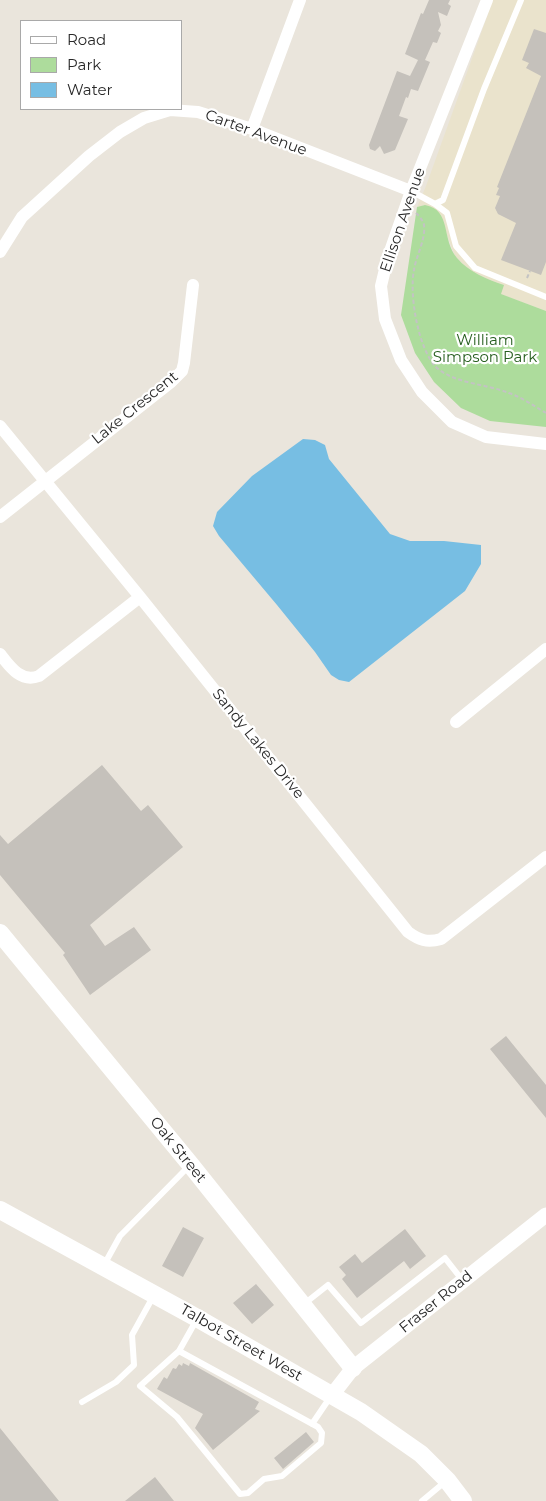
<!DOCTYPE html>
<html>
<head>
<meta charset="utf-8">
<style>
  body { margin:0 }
  #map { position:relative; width:546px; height:1501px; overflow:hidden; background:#eae5dc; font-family:Montserrat,sans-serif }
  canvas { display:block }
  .legend { position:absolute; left:20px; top:20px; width:162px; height:90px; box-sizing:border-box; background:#fff; border:1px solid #a9a9a9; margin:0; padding:6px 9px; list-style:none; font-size:15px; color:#292929 }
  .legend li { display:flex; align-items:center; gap:10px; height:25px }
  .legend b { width:25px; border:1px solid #a9a9a9 }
</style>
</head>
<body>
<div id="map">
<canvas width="546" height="1501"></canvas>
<ul class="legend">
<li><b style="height:6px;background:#fff"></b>Road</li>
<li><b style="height:14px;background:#addc9c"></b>Park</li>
<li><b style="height:14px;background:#77bee3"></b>Water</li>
</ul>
</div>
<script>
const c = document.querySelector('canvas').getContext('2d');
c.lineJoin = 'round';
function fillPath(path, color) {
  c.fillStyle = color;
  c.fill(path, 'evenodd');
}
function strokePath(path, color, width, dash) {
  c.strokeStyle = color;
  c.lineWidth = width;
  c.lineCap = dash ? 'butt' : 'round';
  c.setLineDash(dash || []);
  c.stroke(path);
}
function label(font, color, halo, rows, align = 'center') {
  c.font = font + ' Montserrat,sans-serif';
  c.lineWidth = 4.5;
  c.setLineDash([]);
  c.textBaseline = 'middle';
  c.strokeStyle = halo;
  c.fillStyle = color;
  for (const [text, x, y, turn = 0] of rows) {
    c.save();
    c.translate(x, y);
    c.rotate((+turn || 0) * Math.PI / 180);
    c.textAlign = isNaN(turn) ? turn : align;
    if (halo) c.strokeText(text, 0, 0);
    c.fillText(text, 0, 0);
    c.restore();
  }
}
fillPath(new Path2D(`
  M493,0H546V311L500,294L503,285L485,278L468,269L455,256L445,230L425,205L417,207L426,186Z`), '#eae3cc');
fillPath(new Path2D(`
  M425,205C452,210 441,239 457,258C469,272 486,279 504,285L501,294L546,311V427L490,421L461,408L434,382L415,353L401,315L417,207Z`), '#addc9c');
fillPath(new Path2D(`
  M303,439L315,440L325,445L329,459L390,534L410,541H444L481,545V564L465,591L349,682L339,680L331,675L315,652L277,605L219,536L213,526L217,512L252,476Z`), '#77bee3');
fillPath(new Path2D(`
  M429,0H450L448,4L451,6L447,16L438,12L441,25L438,31L441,33L437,43L433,42L425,60L430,62L418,91L411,89L408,98L406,97L399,116L408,119L395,150L384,154L380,146L375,151L370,149L369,145L397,71L410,76L418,60L405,54L421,13L423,14Z
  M534,29L546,33V262L541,275L501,260L516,223L498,214L495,208L500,196L496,195L499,188L497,187L541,76L526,68L529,63L522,60Z
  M102,765L141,811L148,805L183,847L90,925L105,946L134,927L151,950L90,995L63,955L65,953L0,875V835L8,844Z
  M506,1036L546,1085V1118L490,1049Z
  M183,1227L204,1238L183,1277L162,1266Z
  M405,1229L426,1256L410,1269L404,1261L357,1298L342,1279L346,1275L339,1267L355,1254L362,1263Z
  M256,1284L274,1305L252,1324L233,1303Z
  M183,1363L189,1366L190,1363L259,1402L255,1409L260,1411L213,1450L195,1428L203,1414L157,1389L164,1377L167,1379L173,1368L176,1369L179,1364L182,1366Z
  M0,1428L59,1501H0Z
  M306,1432L314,1442L283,1469L274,1458Z
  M155,1477L174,1501H125Z`), '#c5c1bb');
strokePath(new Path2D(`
  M416,213C419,216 423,220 424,225C426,239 416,256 414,270C409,294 418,350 437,368C456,384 487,384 509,393C523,398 534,406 546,413
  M527,278L530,271`), '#c3c3c3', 2, [4, 2.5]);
strokePath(new Path2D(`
  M411,191L435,204L443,200L484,89L521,0
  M435,204L447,213L456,246L475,268L546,297
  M104,1265L120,1236L190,1165
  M304,1304L328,1285L361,1323L445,1258L463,1281
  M179,1351L318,1427L322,1433L321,1443L282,1476L264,1479L248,1493L240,1494L177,1417L140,1386Z
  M179,1351L197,1319
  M82,1402L116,1382L134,1365L132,1335L154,1295
  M312,1424L331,1396
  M422,1501L446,1481`), '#fff', 6);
strokePath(new Path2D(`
  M487,0L411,191L388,257L381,286L385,319L401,360L422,392L452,422L486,437L546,444
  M252,129L300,0
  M0,252L22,217L89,156L120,132L144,118L170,110L198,112L252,129L411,191
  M0,426L140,597L408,932C419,940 427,943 441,939L546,857
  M0,517L171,382L182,371L184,363L193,285
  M0,654C10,667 21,683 39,676L140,597
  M456,722L546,649`), '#fff', 12);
strokePath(new Path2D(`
  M332,1395L353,1368L546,1215`), '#fff', 15);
strokePath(new Path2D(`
  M0,933L190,1164L353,1368
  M0,1210L197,1318L361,1412L421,1454L447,1480L463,1501`), '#fff', 18);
label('15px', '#292929', '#fff', [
  ["Carter Avenue",256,133,20],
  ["Ellison Avenue",403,220,-71],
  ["Lake Crescent",135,408,-39],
  ["Sandy Lakes Drive",258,744,51],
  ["Oak Street",178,1150,51],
  ["Fraser Road",436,1302,-39],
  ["Talbot Street West",241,1343,30]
]);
label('15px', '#285f20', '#fff', [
  ["William",485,341],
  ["Simpson Park",485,358]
]);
</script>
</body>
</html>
